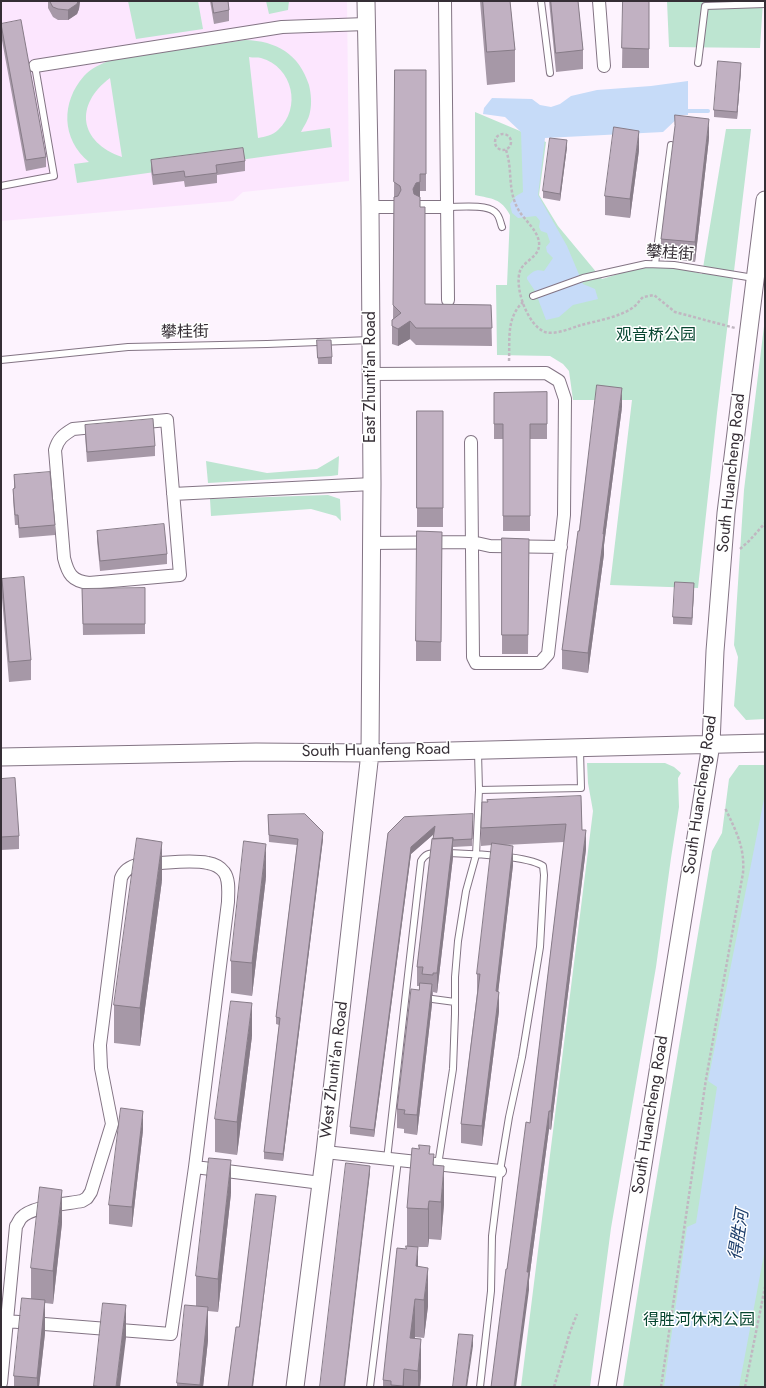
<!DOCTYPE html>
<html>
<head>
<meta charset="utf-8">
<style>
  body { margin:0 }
  #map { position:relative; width:766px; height:1388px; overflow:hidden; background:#fdf3fe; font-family:Jost,sans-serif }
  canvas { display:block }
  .frame { position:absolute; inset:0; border:2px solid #352e35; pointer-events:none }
</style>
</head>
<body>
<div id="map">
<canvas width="766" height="1388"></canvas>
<div class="frame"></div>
</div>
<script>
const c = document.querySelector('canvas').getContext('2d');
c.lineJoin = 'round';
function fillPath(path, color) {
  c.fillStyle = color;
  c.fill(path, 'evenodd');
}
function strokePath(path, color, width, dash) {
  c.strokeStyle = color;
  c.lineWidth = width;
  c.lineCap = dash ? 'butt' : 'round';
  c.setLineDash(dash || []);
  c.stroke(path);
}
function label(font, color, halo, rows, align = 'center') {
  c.font = font + ' Jost,"Noto Sans SC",sans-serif';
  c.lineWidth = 3;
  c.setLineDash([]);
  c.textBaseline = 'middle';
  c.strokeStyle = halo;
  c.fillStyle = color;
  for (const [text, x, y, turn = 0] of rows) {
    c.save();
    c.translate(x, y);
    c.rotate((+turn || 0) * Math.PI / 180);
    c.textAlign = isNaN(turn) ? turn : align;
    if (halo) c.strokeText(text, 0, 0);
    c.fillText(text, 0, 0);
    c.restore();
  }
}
fillPath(new Path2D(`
  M1,1H347L349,181L243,192L233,201L1,221Z`), '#fce6fe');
fillPath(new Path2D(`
  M128,1H198L203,29L136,39Z
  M266,1H289L288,10L269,14Z
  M667,1H763L760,48L669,47Z
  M245,40C277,41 299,54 309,85C311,93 312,104 310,112C309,119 304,126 301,132L330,128L332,147L77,183L74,164L89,162C61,139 61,102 84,76C91,68 101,64 111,60ZM249,57C253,58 258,57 261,58C293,67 302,108 278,130C273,135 265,137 258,138ZM110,78L122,157C79,142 74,105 110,78Z
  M475,112L546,142L539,195L558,226L602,279L644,266L683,269L702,274L726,129H751L717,413L698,588L610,585L632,400H573L569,371L563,364L550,356L497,355L496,285H507L510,215C501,198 492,199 475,195Z
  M765,318V719L746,720L734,706L738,657L734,645L744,490Z
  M339,456L338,475L331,476L208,483L206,461L267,473L317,469Z
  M328,495L340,499L341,521L336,516L311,509L211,516L210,499Z
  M587,763H665L674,767L681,773L678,778L679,807L671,858L656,967L611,1228L590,1387H521L593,811L588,783Z
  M739,765H765V1387H623L647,1235L712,851L722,833L729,779Z`), '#bde5d1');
fillPath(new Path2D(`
  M688,81V115H681L663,132L545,138L538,195L567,246L583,284L595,289L598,299L573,305L559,317L546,320L535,291L527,279V277C533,271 536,269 544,271L553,258L547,252L546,247L550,242L547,233L541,231L539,227L540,221L536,216L518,218L512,213L510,204L516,196L523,192L521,132L505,117L483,114L484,108L492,98L532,99L540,105L551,107L560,104L571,96L597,90L651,86Z
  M765,794V1249L739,1387H664L687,1227L696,1223L717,1087L708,1081Z`), '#c6dbf8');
strokePath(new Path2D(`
  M684,111H708`), '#c6dbf8', 4);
const lane = new Path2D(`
  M541,1L550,73
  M698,63L705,6L765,4
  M1,186L54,176L35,66
  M448,207C460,207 486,204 495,212C500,216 500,222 502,227
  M655,264L671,145
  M533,296L583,278L646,264L674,265L754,278
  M1,360L128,347L267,344L370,340
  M478,752L479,790L581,788L580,750
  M446,853C468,854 525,855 543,866L544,875L540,947L522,1057L509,1117L500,1171L492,1236L491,1291L480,1387
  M425,998L455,1002
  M387,1159L421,861C425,854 429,853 437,853
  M438,1165L453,1069L455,1014V977L458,941L466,891L476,855L479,790
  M370,1387L398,1160`);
const street = new Path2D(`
  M445,1L448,300
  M599,1L604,66
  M35,66L282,27L366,24
  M370,207H394
  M420,207H448
  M371,374L546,373L559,381L565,399L564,515L548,654L540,663H476L473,657L471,442
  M167,420L180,575L89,583C72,581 68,574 64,558L55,450C58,439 63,435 73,429Z
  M173,494L372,484
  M371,543L472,542L490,546L561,547
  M325,1152L500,1171
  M195,1167L321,1183
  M1,1383L16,1226C18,1224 19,1220 21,1218C31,1206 67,1204 82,1201L87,1198L91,1192L112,1124L101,1068L100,1045L121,878C124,870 131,866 140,864C147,862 155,863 161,863C176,862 193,860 208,863C214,864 220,867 224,872C230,880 228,893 228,902L195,1167L171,1334L6,1321`);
const secondary = new Path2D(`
  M1,757L256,752L370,753L765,743
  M295,1387L325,1152L370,753L372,484L370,207L366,1
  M607,1387L711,744L715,651L726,513L765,200`);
strokePath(lane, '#837484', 8);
strokePath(street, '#837484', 14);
strokePath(secondary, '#837484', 19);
strokePath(new Path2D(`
  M495 142a8 8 0 1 1 16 0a8 8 0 1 1-16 0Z
  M506,150C513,170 507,189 518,209C524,220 537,229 539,242C541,257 524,260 520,271C514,288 528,326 545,332C555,335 569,329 578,326C595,321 622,317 635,306C638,303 640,300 643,297L654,295L675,312L735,328
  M509,361C510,339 506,318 523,302
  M740,549L749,541L765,523
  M554,1387L570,1332L577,1314
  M661,1387L706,1079L743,873C745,847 736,831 725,808
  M745,1387L765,1287`), '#c0b7c1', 2.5, [3, 2]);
strokePath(lane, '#fff', 6);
strokePath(street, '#fff', 12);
strokePath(secondary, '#fff', 17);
fillPath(new Path2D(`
  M48,1H80L79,9L77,14L68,20H58L53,17L48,8Z
  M210,1H228L229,10V21L214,24Z
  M480,1H510L515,50V82L487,85Z
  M549,1H578L583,50V69L556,72Z
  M623,1H649V68H622Z
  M1,24L46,157V167L26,171L1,35Z
  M395,70H426V191H420V207L425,304L491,305L492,346L416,345L410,339L398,346L392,344V320L393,319Z
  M741,70L737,119L714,117V110Z
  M709,138L695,262L661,258V239Z
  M567,147L560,201L543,198V191Z
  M639,150L630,218L605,215V196Z
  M151,160L245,161V171L217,175V183L185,187L184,181L153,185L151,170Z
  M317,340L332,357V364H318Z
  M547,392V439H530V531H503V439H494V393Z
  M622,407L604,545V554L588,673L562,669V650L579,531Z
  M417,411H443V527H417Z
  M85,425L155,446V456L87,462L85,435Z
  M14,475L55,525V535L19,538L18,525H15L13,499V489H14Z
  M97,531L167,554V564L100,571L97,541Z
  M442,532L441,661H416V641Z
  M502,538L529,539L528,654H502Z
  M2,579L31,660V680L9,682L2,598Z
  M82,589L145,624V634L83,635Z
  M694,590L692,625L673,624V617Z
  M1,779L19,836V849L1,850Z
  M581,796L582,830L586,849L551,1130L549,1129L529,1280V1290L507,1269L530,1123L564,842L505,845L513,865L498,992L499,1011L482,1146L461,1143V1124L477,993V974L492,845L481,846V828Z
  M268,815L323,839L283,1161L264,1159V1152L279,1025L276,1024V1017L297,845L269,842Z
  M473,821L472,846L453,847V857L437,993L433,992V995H432V1004L417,1135L404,1133V1129L397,1128V1109L420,986H417V967L434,834L411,854L374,1137L350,1134V1127L388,833Z
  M266,877L252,996L231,993V961Z
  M162,880L140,1046L114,1043V1005Z
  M252,1036L237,1155L215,1152V1119Z
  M143,1130L132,1227L109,1224V1205Z
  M430,1154L434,1165L444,1204L441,1240L429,1239L428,1247H411L418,1266L428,1306L424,1338L415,1337V1338L421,1377L420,1387H383V1380L407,1246V1208Z
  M231,1193L218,1312L208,1311V1340L203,1387H177V1383L196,1306V1276Z
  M62,1223L53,1304L45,1303V1333L39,1387H14V1376L31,1299V1268Z`), '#a698a7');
fillPath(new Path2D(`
  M78,1H80L79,9L77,14L68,20V10Z
  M741,63V70L737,119V112Z
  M709,119V138L695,262V242Z
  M639,131V150L630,218V199Z
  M567,140V147L560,201V194Z
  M420,182V200L416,201L413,189L416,183Z
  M410,321V339L398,346V329Z
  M622,388V407L604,545V554L588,673V653Z
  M694,583V590L692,625V618Z
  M435,826V833L411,854L374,1137V1130L411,847Z
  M586,830V849L551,1130V1111Z
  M323,832V839L283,1161V1154Z
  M453,838V857L437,993V973Z
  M162,842V880L140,1046V1008Z
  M266,844V877L252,996V963Z
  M513,846V865L496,1011V991Z
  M432,984V1004L417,1135V1115Z
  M499,992V1011L482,1146V1126Z
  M252,1003V1036L237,1155V1122Z
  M143,1111V1130L132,1227V1207Z
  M549,1111V1129L529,1280V1290L516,1387H514L527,1272Z
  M231,1160V1193L218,1312V1279Z
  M370,1166V1173L345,1387H344Z
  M444,1166V1204L441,1240V1202Z
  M62,1190V1223L53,1304V1271Z
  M276,1196L253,1387H252Z
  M429,1201V1239L428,1247V1209Z
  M418,1247V1285L416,1266Z
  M428,1268V1306L424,1338V1300Z
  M415,1299V1337L411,1370L410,1338Z
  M45,1300V1333L39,1387H37V1378Z
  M126,1305V1338L120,1387H116Z
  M208,1307V1340L203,1387H200Z
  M473,1335V1346L467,1387H466Z
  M421,1339V1377L420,1387H418V1371Z
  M404,1369V1387H403V1386Z`), '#877c88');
const building = new Path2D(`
  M50,1H78L77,4L68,10L58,9L53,7Z
  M212,1H228L229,10L214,13Z
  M483,1H510L515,50L487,52Z
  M551,1H578L583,50L556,53Z
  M623,1H649V49L622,48Z
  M21,20L46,157L26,160L1,24Z
  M718,61L741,63L737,112L714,110Z
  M395,70H426V174H420V182L416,183L413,189L414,194L420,197V207H425V304L491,305L492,328H416L410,321L398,329L392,326V320L401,313L393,305L394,197L398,196L401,190L400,186L394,182Z
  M675,115L709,119L695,242L661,239L675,126Z
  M614,127L639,131L630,199L605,196Z
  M550,138L567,140L560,194L543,191Z
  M243,148L245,161L216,165L217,173L185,177L184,171L153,175L151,160Z
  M317,340H331L332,357L318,358Z
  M597,385L622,388L603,534H604L588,653L562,650L578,531H579Z
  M547,392V424H530V516H503V424H494V393Z
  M417,411H443V508H417Z
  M153,419L155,446L87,452L85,425Z
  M50,472L55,525L19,528L18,515H15L13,489L15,488L14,475Z
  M164,524L167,554L100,561L97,531Z
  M417,531L442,532L441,642L416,641Z
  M502,538L529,539L528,635H502Z
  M24,577L31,660L9,662L2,579Z
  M675,582L694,583L692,618L673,617Z
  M145,588V624H83L82,589Z
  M15,778L19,836L1,837V779Z
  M581,796L582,830H586L551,1111H549L527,1272H529L514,1387H491L506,1269H507L526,1122L530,1123L566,824L481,828L482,802H488L487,800Z
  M305,814L323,832L283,1154L264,1152L280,1018L276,1017L298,839L269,835L268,815Z
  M473,814L472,839L453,840V838L433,839L435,826L411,847L374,1130L350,1127L388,833L404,817Z
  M137,838L162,842L140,1008L114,1005Z
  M453,838L437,973H433V975L422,974L423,967H417L432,839Z
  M244,841L266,844L252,963L231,961Z
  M492,843L513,846L496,991L499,992L482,1126L461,1124L480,974H477Z
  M420,983L432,984L417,1115L404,1114L405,1110L397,1109L411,989L419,990Z
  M231,1001L252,1003L237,1122L215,1119Z
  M121,1108L143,1111L132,1207L109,1205Z
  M419,1145L430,1146L429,1154H434L433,1165L444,1166L441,1202L429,1201L428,1209L407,1208L412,1148L419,1149Z
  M209,1158L231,1160L218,1279L196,1276Z
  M346,1163L370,1166L344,1387H320Z
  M40,1187L62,1190L53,1271L31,1268Z
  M256,1194L276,1196L252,1387H228L236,1327H239Z
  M406,1246L418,1247L416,1266L428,1268L424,1300L415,1299L410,1338L421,1339L418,1371L404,1369L403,1386L391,1385V1381L383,1380L397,1248L406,1249Z
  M22,1298L45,1300L37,1378L14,1376Z
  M103,1303L126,1305L116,1387H102L94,1386Z
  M185,1305L208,1307L200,1385L177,1383Z
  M459,1334L473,1335L466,1387H453Z`);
fillPath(building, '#c1b1c2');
strokePath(building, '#877c88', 1);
label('16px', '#352e35', '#fff', [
  ["攀桂街",670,254,4],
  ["攀桂街",185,333,-1],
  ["East Zhunti'an Road",371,377,-90],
  ["South Huancheng Road",732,473,-84],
  ["South Huanfeng Road",376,751,-1],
  ["South Huancheng Road",701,795,-82],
  ["West Zhunti'an Road",335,1070,-83],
  ["South Huancheng Road",651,1115,-81]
]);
label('16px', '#06452f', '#fff', [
  ["观音桥公园",656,336],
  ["得胜河休闲公园",699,1321]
]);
label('italic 17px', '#1c3d6a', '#fff', [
  ["得胜河",740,1235,-81]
]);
</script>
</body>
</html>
